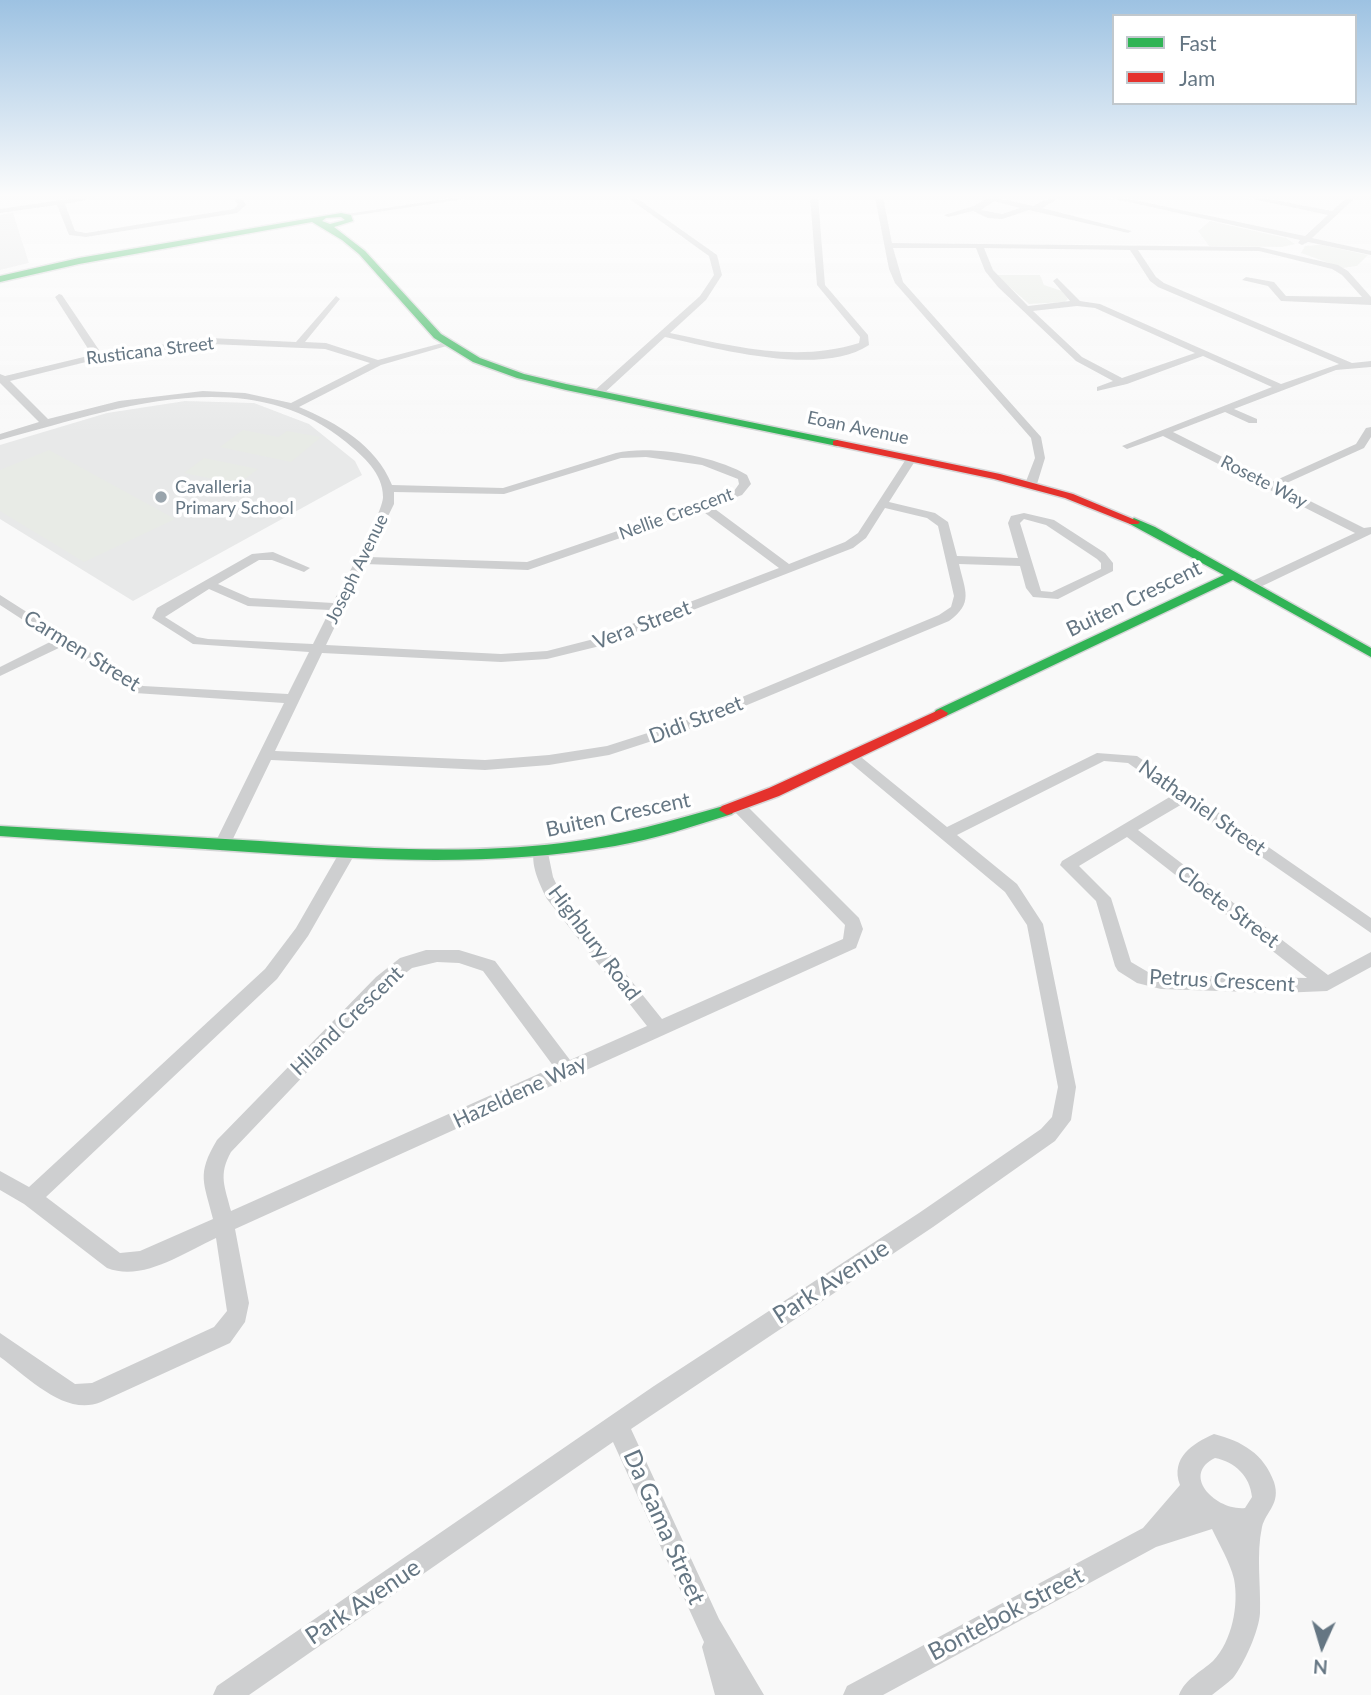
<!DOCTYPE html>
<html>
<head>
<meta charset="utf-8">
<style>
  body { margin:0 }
  #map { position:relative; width:1371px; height:1695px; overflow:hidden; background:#f9f9f9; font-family:Lato,sans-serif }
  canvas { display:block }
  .legend { position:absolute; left:1112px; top:14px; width:245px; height:91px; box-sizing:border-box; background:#fff; border:2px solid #c1c8cd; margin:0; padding:9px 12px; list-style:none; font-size:21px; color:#657683 }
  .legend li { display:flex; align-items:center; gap:14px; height:35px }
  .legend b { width:35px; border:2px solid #c1c8cd }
  .north { position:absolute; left:1287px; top:1611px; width:70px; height:70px; -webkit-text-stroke:5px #fff; paint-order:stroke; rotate:184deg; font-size:19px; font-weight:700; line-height:28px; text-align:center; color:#657683 }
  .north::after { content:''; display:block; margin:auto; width:24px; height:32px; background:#657683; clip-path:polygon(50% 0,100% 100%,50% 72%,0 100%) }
</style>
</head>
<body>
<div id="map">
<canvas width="1371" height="1695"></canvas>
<ul class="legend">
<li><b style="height:9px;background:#30b455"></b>Fast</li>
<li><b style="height:9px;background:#e5322d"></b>Jam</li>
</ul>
<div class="north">N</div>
</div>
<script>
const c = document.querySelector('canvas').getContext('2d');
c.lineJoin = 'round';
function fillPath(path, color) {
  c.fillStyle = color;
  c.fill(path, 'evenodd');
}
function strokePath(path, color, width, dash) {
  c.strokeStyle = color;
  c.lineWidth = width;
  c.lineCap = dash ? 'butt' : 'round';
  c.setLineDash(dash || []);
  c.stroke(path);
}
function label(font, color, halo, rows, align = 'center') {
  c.font = font + ' Lato,sans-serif';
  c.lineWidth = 7;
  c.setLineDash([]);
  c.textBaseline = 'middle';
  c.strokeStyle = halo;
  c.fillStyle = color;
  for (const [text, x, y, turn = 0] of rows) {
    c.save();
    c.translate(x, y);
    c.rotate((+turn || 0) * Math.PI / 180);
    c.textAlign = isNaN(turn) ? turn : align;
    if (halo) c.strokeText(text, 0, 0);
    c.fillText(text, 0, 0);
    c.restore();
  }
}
fillPath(new Path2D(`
  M13,213L29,263L0,270V215Z
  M185,401L254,403L309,424L355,461L362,475L133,601L0,519V445L107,413Z`), '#e8e9e9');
fillPath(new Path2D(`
  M1210,221L1286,238L1295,244L1282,247L1209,246L1198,231Z
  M1318,245H1322L1368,255L1357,266L1343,268L1301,253L1305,246Z
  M996,275H1040L1044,285L1062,291L1068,299L1065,302L1029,304Z
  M243,430L278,437L287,431L321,437L291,462L220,447Z
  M49,450L175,519L84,562L0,511V470Z
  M204,458L258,469L238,484L184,473Z`), '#e8ebe6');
const fast = new Path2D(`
  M341,213L351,215L353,221L334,227L365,251L441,334L480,358L524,374L566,384L837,440L842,443L837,446L566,390L517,378L473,362L434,338L359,254L342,240L312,222L79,264L0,282V276L79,258ZM341,217L345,220L330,224L322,221L326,218Z
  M1134,518L1155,527L1371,648V657L1233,580L946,716H936L934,713L936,710L1224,575L1130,524L1128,522Z
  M727,805L735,810L732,814C694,826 655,839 615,846C494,867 371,860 249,852C166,846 83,842 0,836V826C87,831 173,836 260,841C360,848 462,855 562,843C621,836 670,821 727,805Z`);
const jam = new Path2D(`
  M837,440L1000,474L1073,494L1140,522L1138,524H1130L1065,498L994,479L833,445V441Z
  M941,709L948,713L946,716L779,796L727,815L719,810L722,806L769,788Z`);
strokePath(fast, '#d5d6d7', 3);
strokePath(jam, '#d5d6d7', 3);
fillPath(new Path2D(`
  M82,197H99L65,204L75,231L86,233L234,209L238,205L233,197H241L246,205L237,213L86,237L69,235L57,205L0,213V209Z
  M459,197H477L344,217L340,215Z
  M627,197H635L717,255L722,275L706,300L670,333C733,346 796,363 859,343L860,337L817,285L810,197H818L825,285L868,335L869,345C821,377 718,349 665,337L602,395H594V391L700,296L714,275L709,256Z
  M875,197H883L892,243L1259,247L1338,265L1348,271L1371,297V305L1281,301L1268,286L1242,280L1246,277L1274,282L1286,296L1362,297L1342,275L1332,269L1259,251L1138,250L1156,277L1164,283L1352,363L1371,361V367L1336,370L1234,409L1257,419V423H1249L1225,412L1173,432L1272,482L1356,444L1366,428L1371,427V437L1364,448L1280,486L1364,528L1371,527V534L1256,589H1248V583L1355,533L1163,436L1127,449L1122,446L1272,387L1203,356L1127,384L1097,391V387L1113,381L1076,361L998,287L985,271L976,248H893L903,282L1041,437L1045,458L1037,484L1027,486L1025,484L1035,458L1031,438L895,283L889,269ZM984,248L1130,250L1150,281L1158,287L1339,364L1281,384L1100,304L1080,301L1057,278L1053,281L1070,301L1028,306L993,270ZM1077,306L1095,308L1195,353L1122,378L1082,357L1033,311Z
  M981,197H993L1033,206L1052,197H1061L1042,208L1132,231L1128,233L1029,210L1002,219L988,218L973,211L948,217L944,215L974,206L986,199ZM994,201L1020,208L1002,214L981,210Z
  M1106,197H1119L1305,236L1328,215L1244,197H1258L1332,211L1348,197H1356L1312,238L1371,251V255L1308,242L1302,245L1298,243L1300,240Z
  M59,294L62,295L101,353L210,338L296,342L336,296L340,299L305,342L326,343L378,360L450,341V345L381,365L299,407C337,423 376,445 392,485L503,488L616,453C652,445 715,456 747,475L751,484L742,495L711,506L789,564L845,542L858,533L908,456L912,455L917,458L889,502L935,513L948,522L957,556L1018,558L1008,523L1011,516L1024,513L1054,520L1105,553L1113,563V571L1058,599L1033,597L1026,588L1020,566L959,564C965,591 974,603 949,621L692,728L609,755L549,765L485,770L271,760L230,845L222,851L214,845L284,703L135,693L63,646L0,676V667L54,640L0,605V595L143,686L288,694L309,652L193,644L152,618L157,608L252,554L273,552L310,568L304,572L272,560H259L218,584L250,598L333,603C343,584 383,513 383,497C383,473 363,456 346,442C245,359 110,411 0,440V434L39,422L0,383V374L5,376L92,355L55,297ZM210,344L325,349L370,363L291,403L245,393L203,391L119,401L48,419L10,381L98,359ZM646,457L702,465L738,479L739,484L734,491L527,562L368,557L394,504V492L504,494L621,458ZM885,508L927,518L938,526L954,596L951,607L939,615L682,722L607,746L549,755L485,760L275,751L322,653L501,662L547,659L600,646L853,548L866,538ZM701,510L779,568L590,640L547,651L501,654L326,645L365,564L528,570ZM1024,519L1046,525L1097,559L1101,563V569L1052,592L1041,591L1020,523ZM209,589L248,606L330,610L313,644L208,639L197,637L165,617Z
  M851,751L856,753L947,827L1097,753L1137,756L1371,918V933L1184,803L1138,830L1328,975L1371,952V967L1327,991L1280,993L1161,989L1137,983L1118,971L1115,966L1096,901L1060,865L1062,861L1173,795L1128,763L1104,761L957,835L1017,884L1043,924L1076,1087L1071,1120L1055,1141L933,1227L631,1429L719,1619L764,1695H715L702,1647L704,1642L613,1442L249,1695H213L217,1686L654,1386L919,1213L1041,1129L1052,1117L1058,1087L1027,925L1005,892L846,759L844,756L846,753ZM1127,837L1307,978L1161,975L1148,972L1131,962L1111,898L1079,866Z
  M738,801L743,802L859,918L863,929L856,948L235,1229L249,1303L245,1322L230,1343L101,1402C65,1417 28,1377 0,1357V1333L75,1384L92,1383L214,1327L227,1311L216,1238C183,1253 143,1282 107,1268L24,1204L0,1190V1171L29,1187L265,969L296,928L342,848H354L356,852L308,936L277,979L46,1197L120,1253L140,1251L213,1219C204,1182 196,1175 217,1140L376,977L400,958L426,950H459L495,961L570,1060L647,1026L547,899C540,885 529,863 535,848H547L553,877L560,892L662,1019L843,939L845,925L733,810L730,806L733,802ZM437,962L459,963L483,971L554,1067L231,1211C225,1187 218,1175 231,1152L389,986L412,968Z
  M1214,1434C1242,1441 1264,1454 1274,1482C1281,1504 1266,1511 1262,1527C1256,1555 1261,1585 1260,1613C1259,1631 1244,1664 1233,1678C1227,1684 1219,1689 1212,1695H1179C1185,1679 1201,1672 1213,1661C1232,1641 1239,1605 1234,1579C1230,1562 1219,1544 1212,1529L1156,1547L883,1695H843L847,1686L1143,1528L1180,1485C1170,1458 1193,1443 1214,1434ZM1215,1458C1235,1462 1250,1476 1252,1497L1245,1508C1216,1511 1180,1475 1215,1458Z`), '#cecfd0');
fillPath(fast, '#30b455');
fillPath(jam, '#e5322d');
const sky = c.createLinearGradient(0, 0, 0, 434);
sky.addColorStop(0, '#9dc2e2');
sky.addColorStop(0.45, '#fcfcfc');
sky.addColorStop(1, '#fcfcfc00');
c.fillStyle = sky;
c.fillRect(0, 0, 1371, 434);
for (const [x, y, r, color] of [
  [161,497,7,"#99a4ac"]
]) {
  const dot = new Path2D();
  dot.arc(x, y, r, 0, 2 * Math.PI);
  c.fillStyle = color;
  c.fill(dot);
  strokePath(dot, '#fff', 2.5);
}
label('18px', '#657683', '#fff', [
  ["Rusticana Street",150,351,-7],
  ["Eoan Avenue",858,428,12],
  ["Rosete Way",1264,482,27],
  ["Nellie Crescent",676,514,-20],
  ["Joseph Avenue",357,569,-64]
]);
label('18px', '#657683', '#fff', [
  ["Cavalleria",175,487],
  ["Primary School",175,508]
], 'left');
label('21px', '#657683', '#fff', [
  ["Buiten Crescent",1134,599,-26],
  ["Vera Street",642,625,-21],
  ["Carmen Street",82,651,32],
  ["Didi Street",696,720,-21],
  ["Nathaniel Street",1202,808,35],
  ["Buiten Crescent",618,815,-12],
  ["Cloete Street",1228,907,37],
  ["Highbury Road",594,943,53],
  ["Petrus Crescent",1222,981,3],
  ["Hiland Crescent",347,1021,-44],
  ["Hazeldene Way",520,1092,-25]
]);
label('24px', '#657683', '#fff', [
  ["Park Avenue",831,1282,-33],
  ["Da Gama Street",664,1527,66],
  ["Park Avenue",363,1602,-34],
  ["Bontebok Street",1006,1614,-28]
]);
</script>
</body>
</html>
